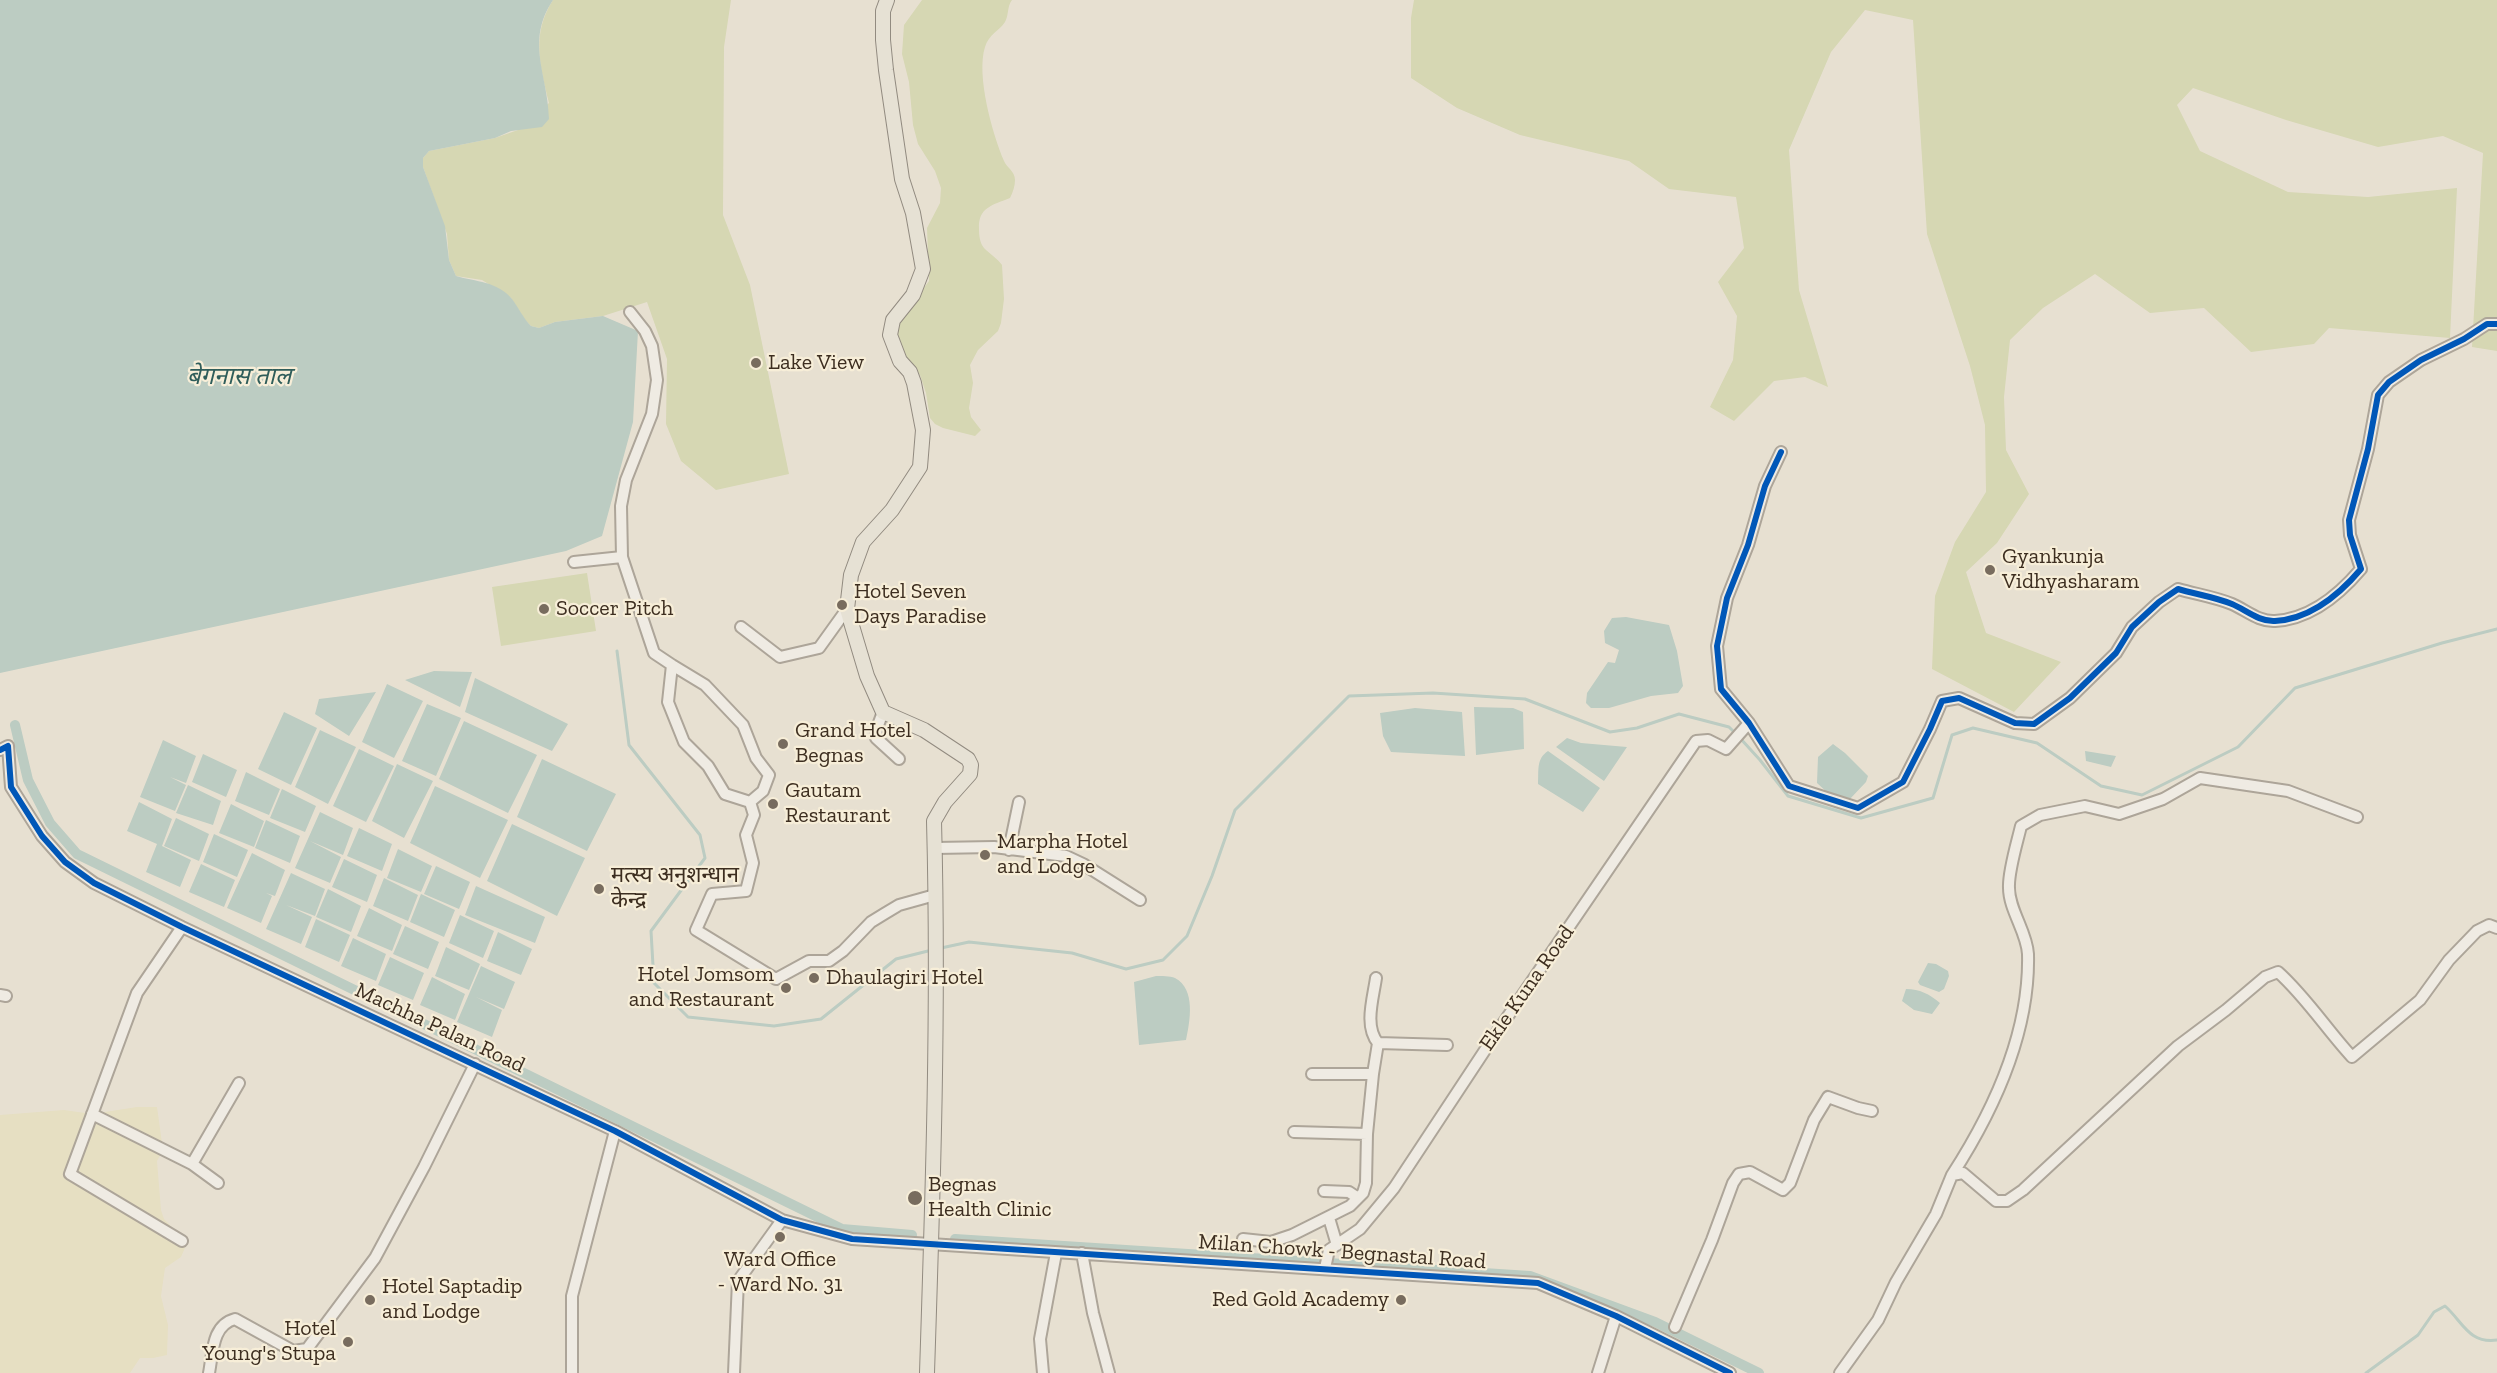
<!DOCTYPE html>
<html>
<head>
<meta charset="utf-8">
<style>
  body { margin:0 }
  canvas { display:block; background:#e7e0d1 }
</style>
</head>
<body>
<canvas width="2497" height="1373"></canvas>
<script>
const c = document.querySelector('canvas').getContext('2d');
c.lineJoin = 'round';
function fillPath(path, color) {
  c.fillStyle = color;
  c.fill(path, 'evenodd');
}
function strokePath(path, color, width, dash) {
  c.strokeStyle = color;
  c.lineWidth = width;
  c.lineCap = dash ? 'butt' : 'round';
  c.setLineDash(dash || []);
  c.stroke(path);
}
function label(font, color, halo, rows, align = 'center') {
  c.font = font + ' "Zilla Slab","Noto Sans Devanagari",serif';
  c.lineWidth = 4.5;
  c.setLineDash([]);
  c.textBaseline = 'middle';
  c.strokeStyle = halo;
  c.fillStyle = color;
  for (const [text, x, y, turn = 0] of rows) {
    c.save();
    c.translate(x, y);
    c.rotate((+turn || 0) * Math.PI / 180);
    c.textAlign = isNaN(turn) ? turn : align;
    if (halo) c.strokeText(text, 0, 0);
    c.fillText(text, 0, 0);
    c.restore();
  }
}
fillPath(new Path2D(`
  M137,1107H157L163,1150L157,1161L161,1210L164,1219L187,1243L181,1257L165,1268L161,1296L168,1325L167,1355L153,1358H140L130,1373H0V1115L64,1110L92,1114Z`), '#e6dfc2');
fillPath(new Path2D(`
  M553,0H731L724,47L723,215L750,285L789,474L716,490L681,461L666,424L667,359L647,302L603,316L555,322L539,328L531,326L525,320L511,298L482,280L456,276L449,260L447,234L423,167V158L429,151L495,138L518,130L549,103C540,66 531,34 553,0Z
  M922,0H1012C1007,6 1009,15 1005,22C999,31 989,34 985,47C976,75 992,133 1004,161C1007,168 1015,171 1015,180C1015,186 1013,192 1010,198C993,205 978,207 979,229C979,236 980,243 984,248C990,254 997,258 1002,265L1004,299L1001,323L998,331L978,350L970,365L973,383L969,408L971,417L981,430L975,436L943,428L935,424L930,418L926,393L920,375L907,365L899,350L896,332L898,323L929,281L927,228L940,203L941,188L935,171L918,144L913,125L909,82L902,54L904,25Z
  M1414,0H2497V351L2472,347L2483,153L2443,136L2378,147L2286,120L2193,88L2177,105L2200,151L2288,192L2368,197L2457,188L2450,338L2329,328L2314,344L2251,352L2204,308L2150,313L2095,274L2043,308L2010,340L2004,397L2006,450L2029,494L1997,543L1966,572L1986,633L2061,662L2014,712L1932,669L1935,596L1955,542L1986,492L1985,425L1970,366L1927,234L1913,20L1865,10L1831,52L1789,150L1799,290L1828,387L1805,377L1774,381L1734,421L1710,407L1733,360L1737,316L1718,282L1744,248L1736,197L1669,189L1629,161L1520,135L1457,108L1411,78V18Z
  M587,573L596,631L501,646L492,587Z`), '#d6d7b3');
fillPath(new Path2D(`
  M0,0H553C525,42 548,74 549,119L542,127L511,131L495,138L429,151L423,158V167L445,226L449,260L456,276C476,282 497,281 512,299C519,308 523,318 531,326L539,328L555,322L603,316L638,331L633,422L602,536L566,551L0,673Z
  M1626,617L1669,625L1677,651L1683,686L1678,693L1651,696L1609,708H1591L1586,703L1587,693L1608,662L1615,663L1619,650L1605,643L1604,631L1612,618Z
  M434,671L472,672L460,707L405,680Z
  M475,678L568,724L552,751L465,712Z
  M387,684L423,701L394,758L362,742Z
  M376,692L349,736L315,714L319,699Z
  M427,704L461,718L436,776L402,761Z
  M1474,707L1513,708L1523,712L1524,749L1476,755Z
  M1415,708L1462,712L1465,756L1391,752L1383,736L1380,713Z
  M284,712L317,728L291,785L258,769Z
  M464,721L537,755L508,813L439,779Z
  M320,730L356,747L328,804L295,787Z
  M1567,738L1581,743L1627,747L1604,781L1556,747Z
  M163,740L196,756L186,783L170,777L186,785L175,811L140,797Z
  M1833,744L1845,753L1868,776L1866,782L1849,800L1830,795L1817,783L1818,757Z
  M359,749L394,766L366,822L333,806Z
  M1548,751L1600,788L1583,812L1538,784C1539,770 1536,759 1548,751Z
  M2085,751L2116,756L2111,767L2086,761Z
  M203,754L237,770L226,797L192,782Z
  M542,759L616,794L587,851L517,817Z
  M397,764L433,781L404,838L372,821Z
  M246,772L280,789L269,815L235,801Z
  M188,785L221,801L213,825L176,813Z
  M435,786L508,820L480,878L410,843Z
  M282,789L316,806L305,832L270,818Z
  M139,802L172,819L162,846L191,860L180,887L146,872L157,844L127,831Z
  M231,804L264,821L254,847L219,833Z
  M320,812L353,828L343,855L310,841L341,857L330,883L295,868Z
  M176,818L209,834L199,861L164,846Z
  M266,820L300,836L290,863L255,848Z
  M512,824L585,858L557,916L487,881Z
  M359,828L392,844L382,871L347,856Z
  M214,834L248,850L237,877L203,862Z
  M398,849L432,866L421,892L387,878Z
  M252,853L285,870L275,896L266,893L272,896L261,923L227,908Z
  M344,859L377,875L367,902L332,887Z
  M201,864L235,880L224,907L189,892Z
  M436,866L470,882L459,909L424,894Z
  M291,873L325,889L315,916L286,905L312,917L301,944L266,929Z
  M384,878L418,895L408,921L373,906Z
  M476,886L545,917L535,943L465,915Z
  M328,889L361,906L351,932L316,917Z
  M421,894L455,910L444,937L410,922Z
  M369,908L402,925L392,951L357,936Z
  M460,915L494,931L483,958L449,943Z
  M316,919L350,935L339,962L305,947Z
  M405,926L439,942L428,969L393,954Z
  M498,932L532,949L521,975L487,961Z
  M353,938L386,954L376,981L341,966Z
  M446,947L480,964L469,990L435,976Z
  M390,957L424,973L413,1000L378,985Z
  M1928,963L1936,964L1948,971L1949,976L1944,989L1939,992L1920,985L1918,982Z
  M481,966L515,982L504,1009L476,997L502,1010L492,1037L457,1022Z
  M1156,976C1161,976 1170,976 1175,978C1196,989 1190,1021 1186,1040L1139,1045L1134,982Z
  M432,977L465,994L455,1020L420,1005Z
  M1906,989C1920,989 1929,994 1940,1003L1932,1014L1914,1010L1902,1001Z`), '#bcccc2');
strokePath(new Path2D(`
  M617,651L629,745L700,835L705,858L651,931L654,983L688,1017L774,1026L821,1019L896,959L932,950
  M1740,738L1760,760L1788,796L1861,818L1933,798L1952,735L1973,728L2037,743L2101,786L2142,795L2238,747L2295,688L2442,643L2497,629
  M941,948L969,942L1072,953L1126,969L1163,960L1187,936L1212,876L1235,810L1349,696L1433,693L1525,699L1610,732L1637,728L1679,714L1729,727L1735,733
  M2366,1373L2418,1335L2434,1312L2445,1306C2463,1322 2469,1344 2497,1340`), '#bcccc2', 3);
strokePath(new Path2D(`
  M15,725L28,780L50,823L77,854L842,1229L912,1235
  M955,1239L1530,1276L1655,1322L1759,1373`), '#bcccc2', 10);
const minor = new Path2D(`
  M630,312L645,331L652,346L657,380L652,414L626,480L621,506L622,557L654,653L672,665L668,702L684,742L708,766L725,794L750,802L754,815L746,835L753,863L746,891L712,894L696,930L776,979L809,961H829L843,951L871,922L884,914L899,905L935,895
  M1781,452L1765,486L1748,545L1727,598L1717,646L1721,689L1749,723L1789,786L1858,808L1903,782L1930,729L1942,701L1959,698L2015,723L2034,724L2070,698L2116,653L2132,627L2159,602L2178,589C2195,594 2215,597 2232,604C2246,610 2259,622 2275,621C2310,619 2339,595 2361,569L2350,535L2349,520L2368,449L2378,395L2389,382L2421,360L2464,339L2487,324H2497
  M574,562L622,557
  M741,627L780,657L819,648L847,609
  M672,665L705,685L743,725L756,758L769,775L763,791L750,802
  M883,712L877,728L876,738L899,759
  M0,750L8,746L11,787L42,836L65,862L94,883L182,927L615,1131L782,1220L852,1239L1538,1283L1616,1316L1730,1373
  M935,848L994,847L1066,856L1083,864L1140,900
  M1009,850L1019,802
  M182,927L137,993L70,1174L182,1241
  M1376,978C1373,999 1364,1026 1378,1043
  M0,995L6,996
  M1373,1074L1378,1043L1447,1045
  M92,1114L192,1164L218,1183
  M1294,1132L1367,1134
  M192,1164L239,1083
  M1952,1175C1994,1110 2030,1033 2028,954C2027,932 2009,910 2009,888C2008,872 2017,843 2021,826L2040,815L2085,806L2119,814L2163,799L2200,778L2288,791L2357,817
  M1324,1191L1349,1192L1358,1198
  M1329,1218L1337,1245
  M1243,1239L1271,1242L1292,1235L1350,1206L1363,1193L1366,1183L1367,1134L1373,1074H1312
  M1082,1253L1093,1313L1109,1373
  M1325,1268L1329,1250L1360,1229L1394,1188L1491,1041L1696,741L1708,740L1726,749L1749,723
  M1675,1327L1712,1240L1733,1183L1739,1174L1750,1172L1783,1190L1790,1183L1814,1120L1828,1097L1858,1108L1872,1111
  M209,1373C213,1352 212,1325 235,1319L293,1351L307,1349L375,1258L424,1167L475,1064
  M572,1373V1296L615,1131
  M734,1373L738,1281L782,1220
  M1043,1373L1040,1339L1056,1253
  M1598,1373L1616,1316
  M1840,1373L1878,1320L1896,1282L1936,1214L1952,1175L1963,1173L1996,1201H2007L2023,1190L2178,1046L2226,1010L2265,977L2278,972C2306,997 2327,1030 2352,1057L2420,1000L2449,960L2477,931L2489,925L2497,928`);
const major = new Path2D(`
  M887,0L883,11V40L886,70L902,179L913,213L923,269L913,295L893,320L890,335L900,361L910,372L914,383L923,430L920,467L892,510L863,542L851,575L847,609L867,676L883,712L924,730L968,759L971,765L970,774L945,802L934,821C939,1005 933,1189 927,1373`);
strokePath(minor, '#ada599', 14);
strokePath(major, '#928b80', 16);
strokePath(minor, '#efebe3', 10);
strokePath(major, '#e6e1d4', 14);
strokePath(new Path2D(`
  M1781,452L1765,486L1748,545L1727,598L1717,646L1721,689L1749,723L1789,786L1858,808L1903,782L1930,729L1942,701L1959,698L2015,723L2034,724L2070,698L2116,653L2132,627L2159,602L2178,589C2195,594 2215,597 2232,604C2246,610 2259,622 2275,621C2310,619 2339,595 2361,569L2350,535L2349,520L2368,449L2378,395L2389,382L2421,360L2464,339L2487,324H2497
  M0,750L8,746L11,787L42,836L65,862L94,883L182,927L615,1131L782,1220L852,1239L1538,1283L1616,1316L1730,1373`), '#0057b8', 6);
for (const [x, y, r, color] of [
  [756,363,6,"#786c5e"],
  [1990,570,6,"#786c5e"],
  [842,605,6,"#786c5e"],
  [544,609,6,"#786c5e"],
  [783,744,6,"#786c5e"],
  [773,804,6,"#786c5e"],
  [985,855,6,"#786c5e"],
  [599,889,6,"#786c5e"],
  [814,978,6,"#786c5e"],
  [786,988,6,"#786c5e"],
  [915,1198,8,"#786c5e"],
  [780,1237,6,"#786c5e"],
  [370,1300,6,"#786c5e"],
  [1401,1300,6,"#786c5e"],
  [348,1342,6,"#786c5e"]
]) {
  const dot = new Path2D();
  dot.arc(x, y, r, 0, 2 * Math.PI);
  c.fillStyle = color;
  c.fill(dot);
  strokePath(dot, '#f7eed8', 2);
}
label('22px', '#3d2e20', '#f7eed8', [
  ["Lake View",768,363],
  ["Gyankunja",2002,557],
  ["Vidhyasharam",2002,582],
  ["Hotel Seven",854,592],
  ["Days Paradise",854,617],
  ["Soccer Pitch",556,609],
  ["Grand Hotel",795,731],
  ["Begnas",795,756],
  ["Gautam",785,791],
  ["Restaurant",785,816],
  ["Marpha Hotel",997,842],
  ["and Lodge",997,867],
  ["मत्स्य अनुशन्धान",611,876],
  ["केन्द्र",611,901],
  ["Hotel Jomsom",774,975,"right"],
  ["and Restaurant",774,1000,"right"],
  ["Dhaulagiri Hotel",826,978],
  ["Begnas",928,1185],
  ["Health Clinic",928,1210],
  ["Ward Office",780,1260,"center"],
  ["- Ward No. 31",780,1285,"center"],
  ["Hotel Saptadip",382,1287],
  ["and Lodge",382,1312],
  ["Red Gold Academy",1389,1300,"right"],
  ["Hotel",336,1329,"right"],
  ["Young's Stupa",336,1354,"right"]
], 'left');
label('22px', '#3d2e20', '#f7eed8', [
  ["Ekle Kuna Road",1527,988,-55],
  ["Machha Palan Road",440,1028,25],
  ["Milan Chowk - Begnastal Road",1342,1252,4]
]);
label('italic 24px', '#2f5d5a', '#f7eed8', [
  ["बेगनास ताल",239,377]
]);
</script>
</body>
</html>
